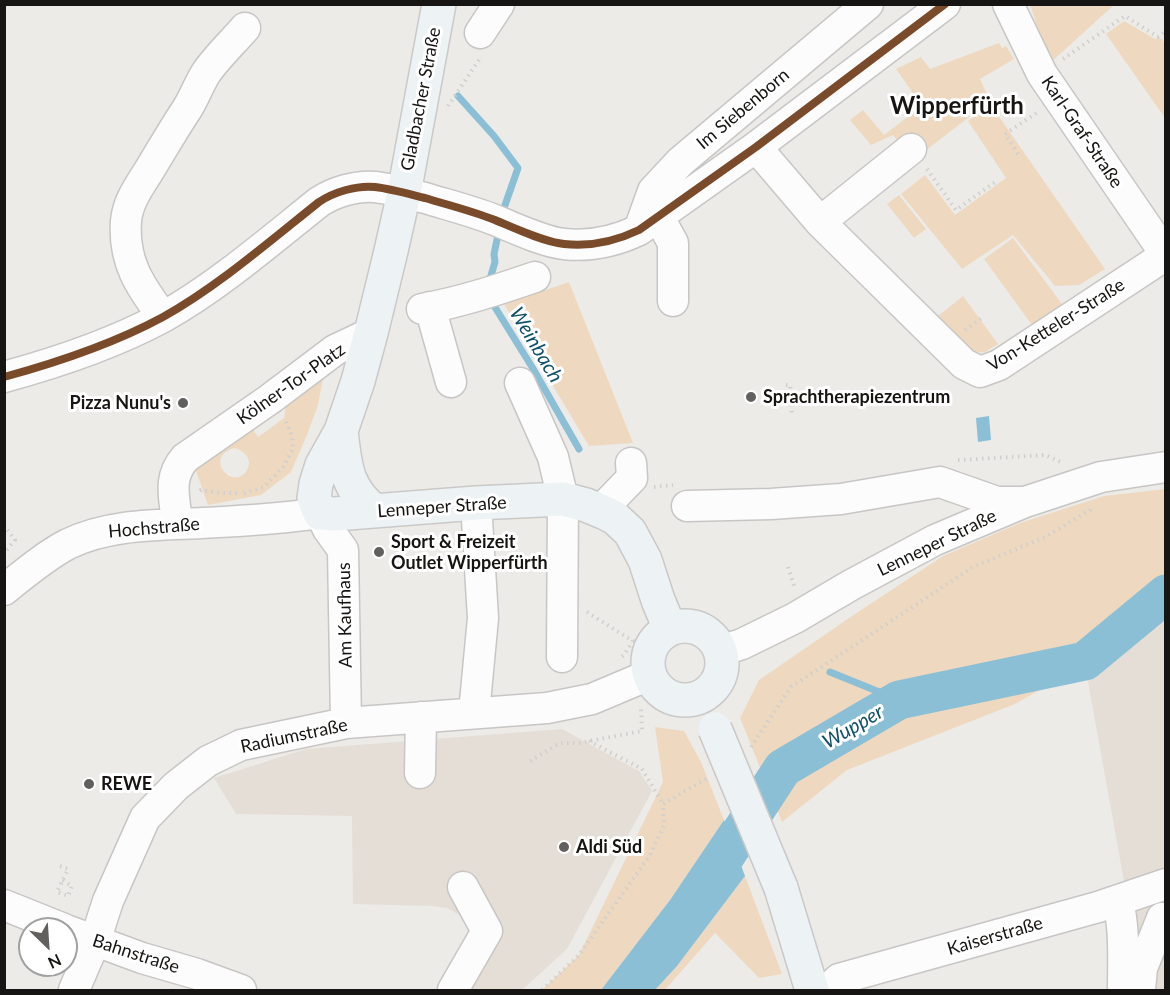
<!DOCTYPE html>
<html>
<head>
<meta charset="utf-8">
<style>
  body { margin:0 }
  #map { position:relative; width:1170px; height:995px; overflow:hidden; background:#edebe8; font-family:Lato,sans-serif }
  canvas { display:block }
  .frame { position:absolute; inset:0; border:6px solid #171513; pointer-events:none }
  .north { position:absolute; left:18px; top:917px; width:60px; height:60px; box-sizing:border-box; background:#fff; border:2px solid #a2a1a1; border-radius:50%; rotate:155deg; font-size:16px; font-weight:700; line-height:24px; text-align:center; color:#171513 }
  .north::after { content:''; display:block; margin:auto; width:21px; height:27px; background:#62605e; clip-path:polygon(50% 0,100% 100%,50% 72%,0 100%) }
</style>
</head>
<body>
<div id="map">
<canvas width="1170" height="995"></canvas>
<div class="frame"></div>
<div class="north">N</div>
</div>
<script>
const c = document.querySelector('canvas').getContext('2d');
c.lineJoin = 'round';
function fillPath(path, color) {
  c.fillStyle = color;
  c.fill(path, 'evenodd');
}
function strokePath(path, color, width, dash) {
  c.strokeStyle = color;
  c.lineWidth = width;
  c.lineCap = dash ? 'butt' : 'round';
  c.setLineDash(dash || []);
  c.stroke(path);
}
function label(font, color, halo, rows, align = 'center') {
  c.font = font + ' Lato,sans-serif';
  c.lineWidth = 6;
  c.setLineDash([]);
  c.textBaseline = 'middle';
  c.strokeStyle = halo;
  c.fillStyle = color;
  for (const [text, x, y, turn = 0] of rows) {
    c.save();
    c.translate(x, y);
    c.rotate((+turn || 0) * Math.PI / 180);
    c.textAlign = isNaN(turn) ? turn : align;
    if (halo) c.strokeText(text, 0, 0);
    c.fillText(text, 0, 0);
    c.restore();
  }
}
fillPath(new Path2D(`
  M1165,619V990H1131L1134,937L1085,665Z
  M562,729L639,771L652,791L567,949L522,990H453L487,931L447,908L431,906L353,904L352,816L236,814L214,778L306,749Z`), '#e4ded6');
fillPath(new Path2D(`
  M1030,4L1114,5L1049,64Z
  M1124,21L1155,39H1162L1165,44V118L1106,34Z
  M999,43L1002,48L1006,46L1014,59L980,79L990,101L921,154L905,151L893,135L871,145L850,120L863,110L884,135L922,106L896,69L921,57L930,69Z
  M991,105L1105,269L1079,285L1055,286L1013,235L962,269L901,194L925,175L955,215L1006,178L968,121Z
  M899,195L926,229L914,238L887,204Z
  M1013,238L1062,304L1032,325L984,259Z
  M569,282L633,443L589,446L504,304Z
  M963,296L998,344L985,352L972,353L938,316Z
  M324,373L318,405L307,435L291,472L261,495L208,505L195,468L251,426L258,437L284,418L286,405ZM235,448C245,451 253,460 247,470C233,493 202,456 235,448Z
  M1165,489V619L1015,704L847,770L782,822L740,718L759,680L852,616L943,556L1020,523L1104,496Z
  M655,727L684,731L701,762L724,820L670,900L601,990H542L579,955L663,782Z
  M745,876L782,974L759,978L715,933L665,990H655L677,966Z`), '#eed9c0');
fillPath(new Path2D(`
  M989,416L991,440L978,442L976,418Z
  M724,820L745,876L677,966L655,990H601L670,900Z`), '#8abfd6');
strokePath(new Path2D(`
  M458,96L494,136L518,168L504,208L502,217
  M491,284L490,279L495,262L494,254L499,230
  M492,298L493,304L532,367L579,449
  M830,672L899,700`), '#8abfd6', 7);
strokePath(new Path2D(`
  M703,890L783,768L899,700L1085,661L1166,594`), '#8abfd6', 39);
const minor = new Path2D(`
  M1008,4L1042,74L1166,255
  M480,33L499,4
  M756,147L820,222L964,364L980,372L999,365L1166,255
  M658,216L673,243V301
  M820,222L911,149
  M639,230L653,191L680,162L868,4
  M430,307L451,382
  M422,309C461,302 497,290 535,277
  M163,317C140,286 123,262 126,221C128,199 142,183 153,164C164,146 175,127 187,109C194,98 199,84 206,73C216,58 233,42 245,28
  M4,377C59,362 113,344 163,317C217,287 270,241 319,202C334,192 357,185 375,187C392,189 409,194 425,198C448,205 472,211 495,220C514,228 544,242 564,244C591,247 616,241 639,230L756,147L945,4
  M520,383L553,457L563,499L562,657
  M687,506L771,504L841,499L940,482L997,502H1024
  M601,510L632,478L631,463
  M177,523C175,498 167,479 185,458L270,399L335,350L371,333
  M4,590C24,574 45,556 68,544C109,524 156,525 202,523C241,521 282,519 320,513L328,529L343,550L346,723
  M720,651L742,644L795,618L851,585L935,540L1025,502L1101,477L1166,467
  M474,713L483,618L476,503
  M420,773L421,717
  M1118,901C1125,931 1123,960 1123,990
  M4,905L64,929
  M66,930L142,958L197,974L241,990
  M74,990L95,941L108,901L145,818L176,786L208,761L241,745L346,723L547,708L592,699L649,675
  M453,990L487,931L463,887
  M827,990L839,979L1098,907L1166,884
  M1140,990L1142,968L1162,918`);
const major = new Path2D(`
  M439,4L404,193L391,251L371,333L358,381L341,431L322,465L316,484L314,498L320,513L335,514L476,503L563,499L586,505L603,512L615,518L630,532L645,560L658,600L670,629
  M341,431C345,465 346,489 375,511
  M648 663a37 37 0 1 1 74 0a37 37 0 1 1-74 0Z
  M781,888L812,990`);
strokePath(minor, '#c8c6c4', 33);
strokePath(major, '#cac9c8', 36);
strokePath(new Path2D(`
  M1063,59L1125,16L1158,37L1166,31
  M448,106L481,57
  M1018,154L1005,134L1038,112
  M927,169L956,210L998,180
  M965,330L983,317
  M786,385H790L792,416
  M958,460L1045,455L1063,463
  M654,487L673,485
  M200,491L201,490L223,493H237
  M244,493L264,487L283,467L293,449L292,436L285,419
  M4,525L15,540L4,553
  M788,567L795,589
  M587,612L633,641L624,655L620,658
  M589,741L642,769L663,804
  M751,747L791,687L973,567L1045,537L1090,510L1091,506
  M530,761L560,743H579L642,731L641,708H639
  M60,866L68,869L57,892L68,896L72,886L62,880
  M542,990L579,955L650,855L664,825L663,804L708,778`), '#cfcfce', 4, [1.5, 4.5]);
strokePath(minor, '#fcfcfc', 30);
strokePath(major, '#edf3f5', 33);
const majorBridge = new Path2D(`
  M715,729L781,888`);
strokePath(majorBridge, '#cac9c8', 36, []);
strokePath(majorBridge, '#edf3f5', 33);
strokePath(new Path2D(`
  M4,377C59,362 113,344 163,317C217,287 270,241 319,202C334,192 357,185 375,187C392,189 409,194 425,198C448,205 472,211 495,220C514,228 544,242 564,244C591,247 616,241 639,230L756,147L945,4`), '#7a4b2a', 8);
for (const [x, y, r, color] of [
  [751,397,6,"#62605e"],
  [183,403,6,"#62605e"],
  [379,552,6,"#62605e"],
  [89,784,6,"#62605e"],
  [564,847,6,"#62605e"]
]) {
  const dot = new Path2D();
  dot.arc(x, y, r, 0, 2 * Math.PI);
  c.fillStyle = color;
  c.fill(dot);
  strokePath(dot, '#fff', 2);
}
label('18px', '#171513', '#fff', [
  ["Gladbacher Straße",421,99,-79],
  ["Im Siebenborn",743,109,-40],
  ["Karl-Graf-Straße",1082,132,56],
  ["Von-Ketteler-Straße",1056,325,-32],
  ["Kölner-Tor-Platz",291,384,-35],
  ["Lenneper Straße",442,507,-4],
  ["Hochstraße",154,528,-5],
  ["Lenneper Straße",937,543,-26],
  ["Am Kaufhaus",345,615,-91],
  ["Radiumstraße",294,736,-12],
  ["Kaiserstraße",995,936,-16],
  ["Bahnstraße",136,954,18]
]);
label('bold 18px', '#171513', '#fff', [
  ["Sprachtherapiezentrum",763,397],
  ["Pizza Nunu's",171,403,"right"],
  ["Sport & Freizeit",391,542],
  ["Outlet Wipperfürth",391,563],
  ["REWE",101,784],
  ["Aldi Süd",576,847]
], 'left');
label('italic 20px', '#105068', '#fff', [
  ["Weinbach",536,345,59],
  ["Wupper",853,727,-30]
]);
label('bold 24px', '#171513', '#fff', [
  ["Wipperfürth",957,106]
]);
</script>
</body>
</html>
